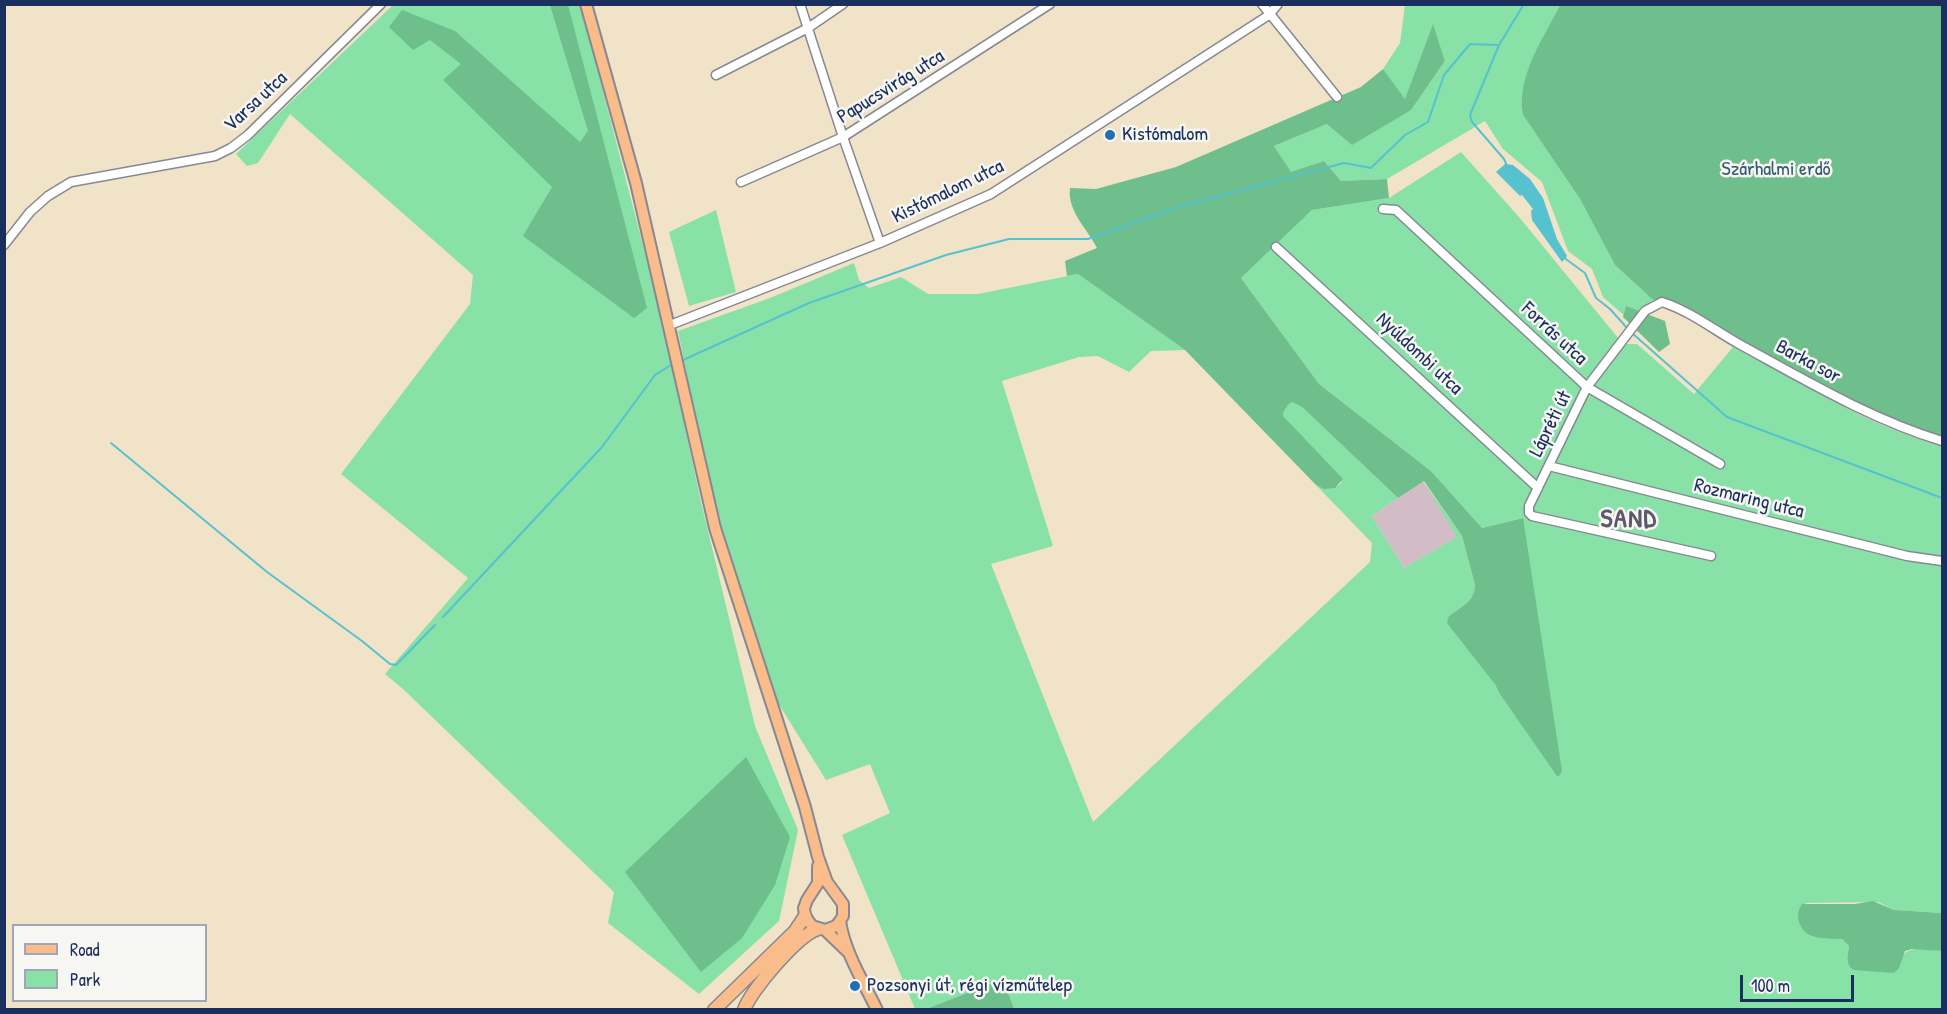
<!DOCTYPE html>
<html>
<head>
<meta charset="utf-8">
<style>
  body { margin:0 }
  #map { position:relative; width:1947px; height:1014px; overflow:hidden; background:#f1e3c8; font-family:"Patrick Hand",sans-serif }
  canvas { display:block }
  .frame { position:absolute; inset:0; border:6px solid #1b2f5e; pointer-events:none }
  .legend { position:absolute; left:12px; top:924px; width:195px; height:78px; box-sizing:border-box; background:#f6f6f2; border:2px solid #9ea6b7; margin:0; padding:8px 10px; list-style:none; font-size:18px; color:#1b2f5e }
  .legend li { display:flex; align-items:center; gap:12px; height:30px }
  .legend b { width:30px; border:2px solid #9ea6b7 }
  .scale { position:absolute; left:1740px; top:975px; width:114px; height:27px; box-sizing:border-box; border:3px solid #1b2f5e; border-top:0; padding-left:8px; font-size:18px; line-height:21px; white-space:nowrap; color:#1b2f5e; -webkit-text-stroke:4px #f6f6f2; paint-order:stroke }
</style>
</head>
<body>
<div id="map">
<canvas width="1947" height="1014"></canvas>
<div class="frame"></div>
<ul class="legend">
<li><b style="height:8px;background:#f9bc8a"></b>Road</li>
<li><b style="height:16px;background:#88e1a6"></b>Park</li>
</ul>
<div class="scale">100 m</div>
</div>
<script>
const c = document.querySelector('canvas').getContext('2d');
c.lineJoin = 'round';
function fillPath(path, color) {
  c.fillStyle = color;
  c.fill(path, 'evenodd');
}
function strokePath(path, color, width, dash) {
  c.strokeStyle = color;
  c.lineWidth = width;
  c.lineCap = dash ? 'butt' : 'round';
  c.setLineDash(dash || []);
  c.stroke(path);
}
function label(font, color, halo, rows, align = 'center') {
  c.font = font + ' "Patrick Hand",sans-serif';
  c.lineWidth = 5;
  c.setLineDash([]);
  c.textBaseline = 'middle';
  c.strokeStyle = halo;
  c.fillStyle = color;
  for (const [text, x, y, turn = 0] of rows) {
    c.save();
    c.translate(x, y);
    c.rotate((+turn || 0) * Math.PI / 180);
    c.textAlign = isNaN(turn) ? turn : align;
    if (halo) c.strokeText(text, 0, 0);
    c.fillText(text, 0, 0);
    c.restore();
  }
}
fillPath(new Path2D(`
  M1423,481L1458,537L1404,568L1372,516Z`), '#d2bdc7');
fillPath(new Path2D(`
  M393,5H580L584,18L660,311L701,502L755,726L798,830L779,921L699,994L608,923L614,892L403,689L385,674L468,578L341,474L470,304L473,275L290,114L258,163L247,166L236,154Z
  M1405,5H1560L1531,64L1523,115L1580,199L1615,265L1653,300L1627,318L1603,297L1592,269L1568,251L1542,182L1503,149L1485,121L1387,179L1341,181L1324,161L1291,173L1274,146L1327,124L1411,110L1445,61L1433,25L1405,100L1383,69L1400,43Z
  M1461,152L1519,217L1623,344H1637L1694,394L1733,347C1801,383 1868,426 1942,446V913L1894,910L1878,902L1806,903V932L1813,936L1842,939L1849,946L1848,963L1902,957C1909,944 1929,950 1942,951V1009L1014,1010L1003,979L926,1009H915L842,835L890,813L870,764L826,780L775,698L722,527L700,440L678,331L770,298L854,263L859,280L869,288L901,277L928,294H978L1078,274L1185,350L1151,351L1129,372L1098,356L1079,357L1002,381L1053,546L991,564L1093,822L1370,562L1372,543L1316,485C1326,489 1335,490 1342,482L1284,417L1283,413L1288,405L1292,402L1302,407L1398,498L1372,516L1404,568L1457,537L1423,481L1462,536L1475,585C1475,601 1461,607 1449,616L1494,683L1497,689L1523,518L1482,528L1431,471L1319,384L1241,278L1312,210L1389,198Z
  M716,210L736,292L689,306L669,232Z`), '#88e1a6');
fillPath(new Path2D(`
  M550,5H568L647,308L634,318L523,236L552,187L443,80L461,64L430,40L413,50L389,27L402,10L455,31L580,142L588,131Z
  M1560,5H1942V436L1886,417L1811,380L1666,298L1653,300L1615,265L1580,199L1523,115C1516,76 1544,38 1560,5Z
  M1433,24L1445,61L1411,110L1352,145L1327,124L1274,146L1291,172L1324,161L1341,181L1387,179L1389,198L1312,210L1241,278L1319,384L1431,471L1482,528L1523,518L1562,771L1559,776H1557L1500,694L1494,683L1447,623L1449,616C1461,607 1475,601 1475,585L1462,536L1424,481L1398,498L1302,407L1292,402L1288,405L1283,413L1284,417L1343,479L1335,488L1324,489L1316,485L1185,350L1078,274L1067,276L1065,261L1097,248C1087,228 1067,211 1070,188L1096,189L1176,167L1361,87L1383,69L1405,99Z
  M1626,306L1665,321L1670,344L1659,352L1623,317Z
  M746,757L790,837L775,885L742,938L701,972L625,872Z
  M1873,901L1894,910L1942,913V951L1912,949L1905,951L1899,968L1894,973L1854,970C1845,965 1848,955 1849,946L1842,939C1833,939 1821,939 1812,936C1799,931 1794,915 1802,904H1855Z
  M1003,979L1014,1009H926Z`), '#6ebf8b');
fillPath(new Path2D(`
  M1505,164L1513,165L1530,179L1543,198L1557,239L1567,256L1562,262L1532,220L1531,211L1533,209L1522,195L1520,196L1496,172Z`), '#56c2d0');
strokePath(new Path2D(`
  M1507,166L1504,159L1472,122L1470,115L1499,45L1524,4
  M1563,257L1585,273L1596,298L1610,309L1628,329
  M1632,333L1727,417L1942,498
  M683,360L809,303L946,255L1009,239H1088L1182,206L1344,163L1371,168L1405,135L1428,122L1444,75L1470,44L1499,45
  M111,443L267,572L362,641L390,664L396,665L435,625
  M443,617L602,447L655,375L671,365`), '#56c2d0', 2);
const minor = new Path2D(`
  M800,4L843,137L880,243
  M1262,4L1337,97
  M716,75L808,28L843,4
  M741,182L843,137L1050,4
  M1383,209L1396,210L1587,387L1720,464
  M4,245L30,212L48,196L71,182L215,156L231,148L248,135L381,4
  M1276,247L1538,488
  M670,325L880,243L991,194L1269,15L1278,4
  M1549,466L1907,556L1942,561
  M1711,556L1532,516L1529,513V506L1587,387L1645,311L1662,302C1690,311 1714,330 1739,344C1805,380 1870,419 1942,441`);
const major = new Path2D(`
  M586,4L636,183L715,528L805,807L818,857L827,882L843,904V916L840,921L836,926L825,930
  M818,866V883L807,900L804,908L805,916L812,926L825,930L849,953
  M840,921C845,953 863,981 877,1010`);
const highway = new Path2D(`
  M714,1010L795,931L805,916
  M744,1010C751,990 798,935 818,929`);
strokePath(minor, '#868993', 11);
strokePath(major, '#868993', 14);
strokePath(highway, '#868993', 15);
strokePath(minor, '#fff', 8);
strokePath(major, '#f9bc8a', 10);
strokePath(highway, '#f9bc8a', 12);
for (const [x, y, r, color] of [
  [1110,135,6,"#1f6fb2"],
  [855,986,6,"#1f6fb2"]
]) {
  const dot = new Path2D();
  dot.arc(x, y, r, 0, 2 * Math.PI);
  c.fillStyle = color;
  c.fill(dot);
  strokePath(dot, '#f6f6f2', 2);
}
label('20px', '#1b2f5e', '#f6f6f2', [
  ["Papucsvirág utca",891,87,-32],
  ["Varsa utca",256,102,-43],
  ["Kistómalom utca",948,192,-26],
  ["Forrás utca",1554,334,43],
  ["Nyúldombi utca",1419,354,43],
  ["Barka sor",1808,362,28],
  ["Lápréti út",1551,424,-64],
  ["Rozmaring utca",1749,499,14]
]);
label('20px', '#1b2f5e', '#f6f6f2', [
  ["Kistómalom",1122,135],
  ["Pozsonyi út, régi vízműtelep",867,986]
], 'left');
label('20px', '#365c70', '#f6f6f2', [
  ["Szárhalmi erdő",1776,170]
]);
c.letterSpacing = '1.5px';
label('bold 26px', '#5e586d', '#f6f6f2', [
  ["SAND",1629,520]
]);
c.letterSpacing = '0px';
</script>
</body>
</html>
